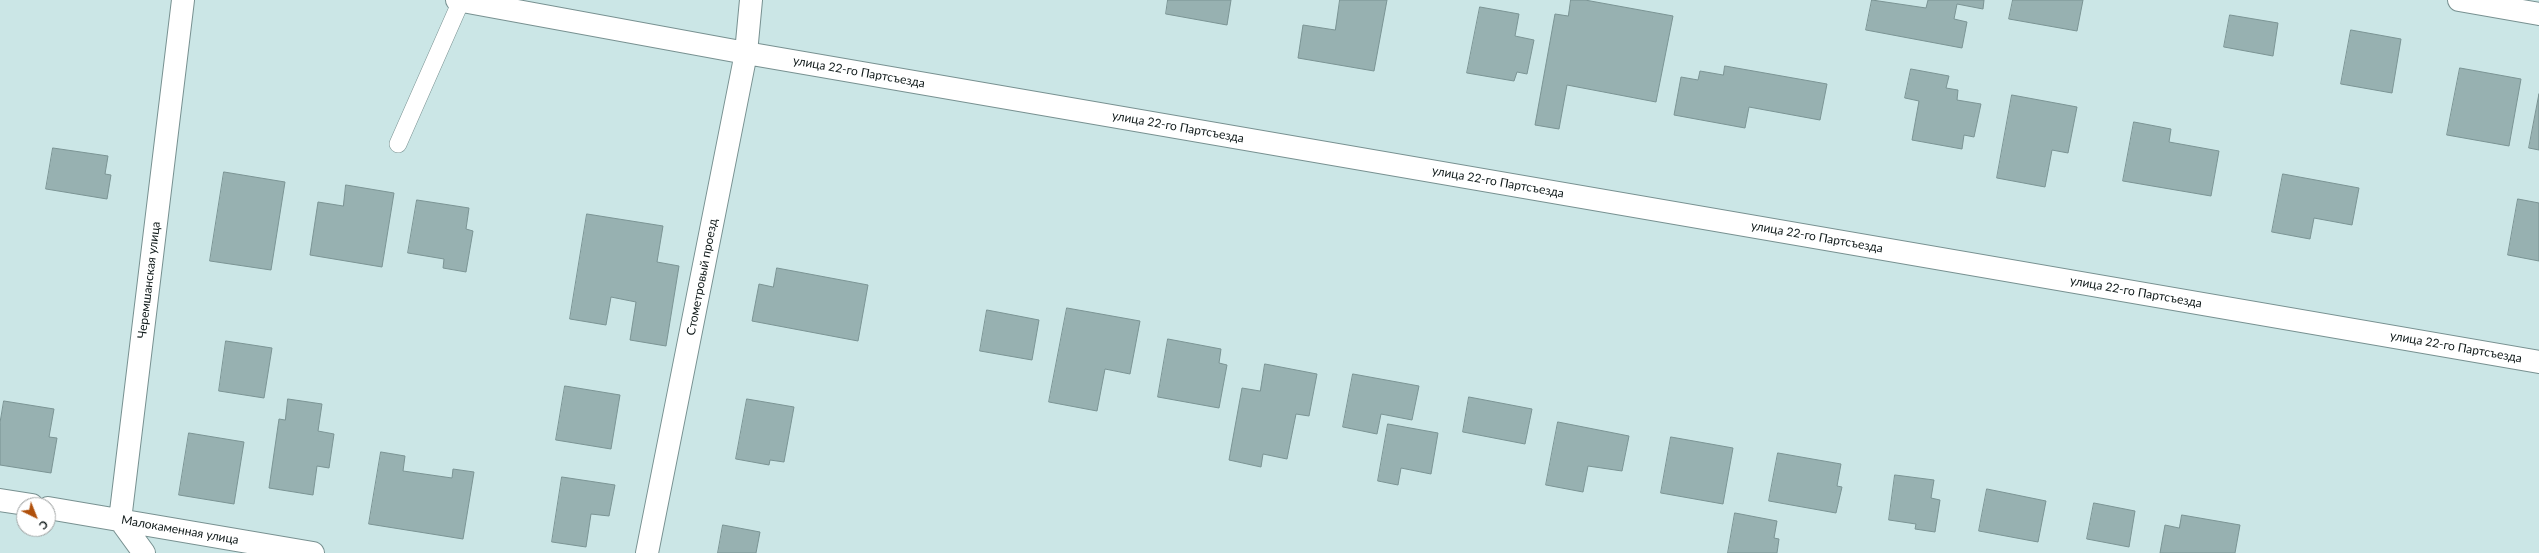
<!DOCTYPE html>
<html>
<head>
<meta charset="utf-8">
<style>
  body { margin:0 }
  #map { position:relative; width:2539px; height:553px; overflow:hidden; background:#cbe6e6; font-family:Lato,sans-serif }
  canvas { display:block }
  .north { position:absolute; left:16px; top:497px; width:40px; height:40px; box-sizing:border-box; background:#fff; border:1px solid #9fa3a3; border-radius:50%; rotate:137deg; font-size:11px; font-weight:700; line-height:16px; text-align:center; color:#0e1818 }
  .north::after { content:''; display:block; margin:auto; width:14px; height:18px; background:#b0500b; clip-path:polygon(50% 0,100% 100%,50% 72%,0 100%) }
</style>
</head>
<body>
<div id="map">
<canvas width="2539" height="553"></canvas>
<div class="north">С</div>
</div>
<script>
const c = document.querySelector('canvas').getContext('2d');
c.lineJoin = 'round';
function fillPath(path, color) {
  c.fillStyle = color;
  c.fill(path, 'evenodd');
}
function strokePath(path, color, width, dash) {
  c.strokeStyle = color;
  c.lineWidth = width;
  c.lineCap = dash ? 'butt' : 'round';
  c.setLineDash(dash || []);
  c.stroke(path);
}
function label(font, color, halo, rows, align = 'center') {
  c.font = font + ' Lato,sans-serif';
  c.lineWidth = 3.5;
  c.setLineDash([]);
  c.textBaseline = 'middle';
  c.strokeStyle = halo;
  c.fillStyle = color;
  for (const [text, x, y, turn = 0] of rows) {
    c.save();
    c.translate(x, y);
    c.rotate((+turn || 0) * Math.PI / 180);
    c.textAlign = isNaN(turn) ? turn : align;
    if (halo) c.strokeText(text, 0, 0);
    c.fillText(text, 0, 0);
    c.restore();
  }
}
const building = new Path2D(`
  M1168,0H1231L1227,25L1166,14Z
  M1340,0H1387L1374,71L1298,58L1303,25L1335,30Z
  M1571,0H1585L1673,16L1656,102L1567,85L1559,129L1535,125L1555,14L1568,16Z
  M1872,0L1926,8L1928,0H1984L1983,9L1957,4L1954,19L1967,22L1962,48L1866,30Z
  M2013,0H2083L2077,31L2009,19Z
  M1480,7L1519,14L1515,36L1534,40L1527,74L1517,72L1514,81L1467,73Z
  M2230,15L2278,23L2273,56L2224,47Z
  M2351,30L2401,39L2392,93L2341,84Z
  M1725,66L1827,84L1820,120L1749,107L1745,128L1674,115L1681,77L1698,80L1700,71L1723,75Z
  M2460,68L2521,79L2509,146L2447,135Z
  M1911,69L1949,76L1946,88L1958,90L1957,100L1981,104L1974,137L1964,135L1962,149L1912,140L1919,101L1905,98Z
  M2539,94V150L2529,148Z
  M2012,95L2077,107L2068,153L2052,150L2045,187L1997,178Z
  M2134,122L2171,129L2169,142L2219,151L2211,196L2123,181Z
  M53,148L108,156L105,174L111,175L107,199L46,189Z
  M224,172L285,182L271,270L210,261Z
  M2283,174L2359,188L2352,225L2314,218L2310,239L2272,232Z
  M346,185L394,193L382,267L310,255L318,202L343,206Z
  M2518,199L2539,203V261L2508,255Z
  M417,200L469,208L466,229L473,231L466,272L443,268L444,259L408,253Z
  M587,214L663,226L657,262L679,266L666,346L630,340L636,302L611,297L606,325L570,319Z
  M777,268L868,285L858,341L752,321L759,284L773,287Z
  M1067,308L1140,321L1130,374L1105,369L1097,411L1049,402Z
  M987,310L1039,320L1032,360L980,351Z
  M1168,339L1221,349L1219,363L1227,365L1219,408L1158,397Z
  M226,341L272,348L264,398L219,391Z
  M1265,364L1317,374L1309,416L1296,414L1287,459L1263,454L1261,467L1229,460L1242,388L1260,391Z
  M1353,374L1419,386L1412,420L1381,414L1377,434L1343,427Z
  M565,386L620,395L611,449L556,440Z
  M1469,397L1532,409L1525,444L1463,432Z
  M288,399L322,404L318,431L334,434L329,468L317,466L313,495L269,488L279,419L285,420Z
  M747,399L794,407L784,462L770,460L769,465L736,459Z
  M4,401L54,409L49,437L57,438L51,473L0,465V423Z
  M1558,422L1629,436L1622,471L1588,466L1583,492L1546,485Z
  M1388,424L1438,433L1431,474L1401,468L1398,485L1378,481Z
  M189,433L244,442L234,504L179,495Z
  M1671,437L1733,448L1723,504L1661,493Z
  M381,452L405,456L403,471L452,478L453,469L474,472L463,539L369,524Z
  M1778,453L1841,464L1837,486L1842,487L1836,513L1769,501Z
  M1895,475L1934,480L1931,498L1940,500L1935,532L1915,529L1916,524L1889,520Z
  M562,477L615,485L609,516L591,514L586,547L552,542Z
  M1987,489L2046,501L2038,542L1979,531Z
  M2094,503L2135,511L2129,547L2087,539Z
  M1735,513L1777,521L1774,538L1779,539L1777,553H1728Z
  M2182,515L2240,525L2235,553H2160L2165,525L2179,528Z
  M723,525L760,532L756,553H718Z`);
fillPath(building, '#97b1b1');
strokePath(building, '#7b9494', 1);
const lane = new Path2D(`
  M398,144L461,1`);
const street = new Path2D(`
  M457,0L746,53L2539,362
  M2459,0L2539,14
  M0,500L32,505
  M48,508L313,553
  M144,553L120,520L183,0
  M647,553L746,53L751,0`);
strokePath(lane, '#789191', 18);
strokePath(street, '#789191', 24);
strokePath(lane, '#fff', 17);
strokePath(street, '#fff', 22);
label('12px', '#0e1818', '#fff', [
  ["улица 22-го Партсъезда",859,72,10],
  ["улица 22-го Партсъезда",1178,127,10],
  ["улица 22-го Партсъезда",1498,182,10],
  ["улица 22-го Партсъезда",1817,237,10],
  ["Стометровый проезд",702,277,-79],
  ["Черемшанская улица",149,280,-83],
  ["улица 22-го Партсъезда",2136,292,10],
  ["улица 22-го Партсъезда",2456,347,10],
  ["Малокаменная улица",180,530,10]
]);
</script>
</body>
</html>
